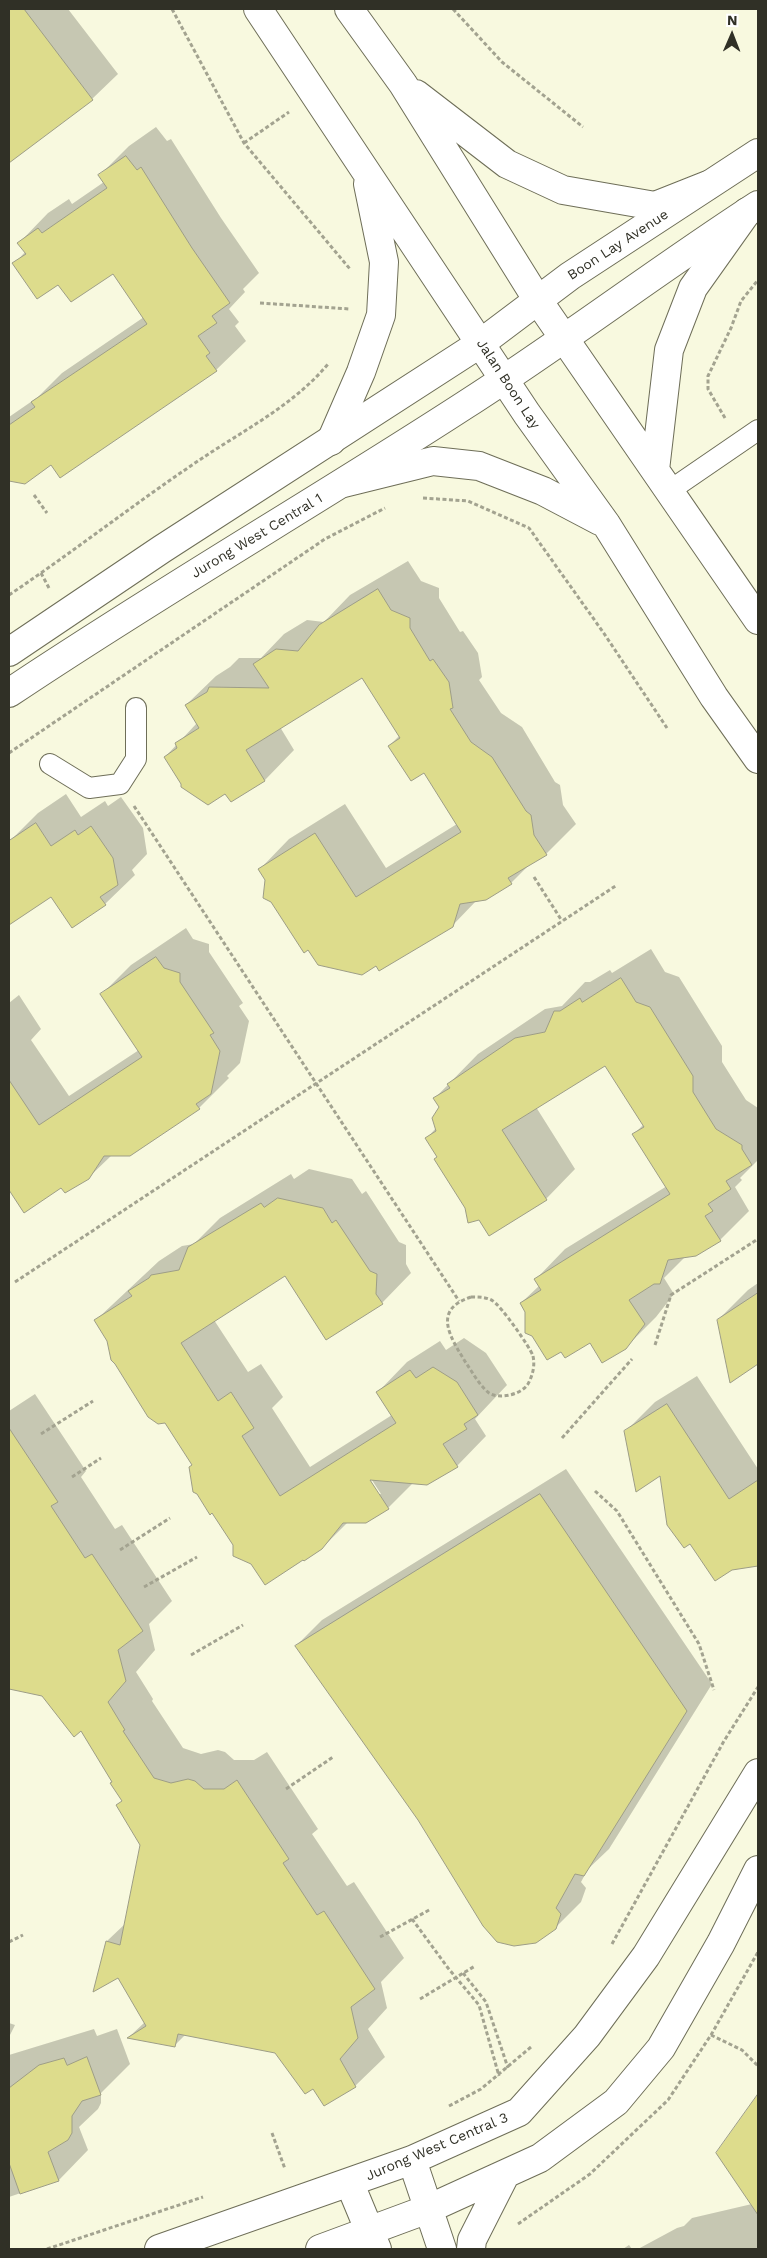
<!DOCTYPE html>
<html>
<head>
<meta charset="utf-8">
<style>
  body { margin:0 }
  #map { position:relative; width:767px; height:2258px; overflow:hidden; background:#f8f9df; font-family:"Work Sans",sans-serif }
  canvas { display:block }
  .frame { position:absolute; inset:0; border:10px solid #303026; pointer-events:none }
  .north { position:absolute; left:707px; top:10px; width:50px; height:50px; -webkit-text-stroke:4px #fff; paint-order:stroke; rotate:1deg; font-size:14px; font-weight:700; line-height:20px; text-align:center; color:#303026 }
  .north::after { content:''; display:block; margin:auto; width:18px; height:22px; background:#303026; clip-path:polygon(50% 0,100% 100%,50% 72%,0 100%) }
</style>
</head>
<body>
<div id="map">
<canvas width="767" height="2258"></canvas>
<div class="frame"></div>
<div class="north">N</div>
</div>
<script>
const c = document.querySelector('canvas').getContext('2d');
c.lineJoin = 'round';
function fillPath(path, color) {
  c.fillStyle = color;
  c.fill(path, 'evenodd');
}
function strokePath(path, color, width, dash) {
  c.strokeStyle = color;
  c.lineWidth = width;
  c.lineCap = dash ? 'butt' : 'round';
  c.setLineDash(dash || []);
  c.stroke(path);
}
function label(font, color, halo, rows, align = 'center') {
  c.font = font + ' "Work Sans",sans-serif';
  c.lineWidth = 4;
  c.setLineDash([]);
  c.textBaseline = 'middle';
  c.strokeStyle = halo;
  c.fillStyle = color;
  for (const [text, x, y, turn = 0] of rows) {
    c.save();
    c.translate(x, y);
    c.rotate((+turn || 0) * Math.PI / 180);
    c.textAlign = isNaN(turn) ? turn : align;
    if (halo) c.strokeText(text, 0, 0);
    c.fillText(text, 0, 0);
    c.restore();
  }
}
fillPath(new Path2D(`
  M9,9H68L118,74L92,99L9,162Z
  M156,127L167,141L171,139L221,218L259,273L243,289L245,292L229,309L239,322L235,326L246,341L216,370L51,463L25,483L9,480V417L38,397L62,373L144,317L113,272L59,283L14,264L25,252L19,243L48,213L69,199L72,204L104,182L100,175L129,146Z
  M408,561L421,581L439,588V598L460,632L463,631L478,653L482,677L479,680L501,713L522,727L555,782L560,785L563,805L576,824L546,854L531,863L511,883L477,900L452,926L376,965L266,880L260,869L289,839L345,804L386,868L457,824L424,772L389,746L400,735L362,676L280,727L294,750L265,780L231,801L226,793L182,783L165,757L197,723L186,705L216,676L230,667L239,658H261L284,634L307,620L324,622L350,595Z
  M66,794L81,817L105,801L108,806L121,797L143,828L147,854L132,870L135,875L105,904L72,926L52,895L9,924V842L38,813Z
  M186,928L193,939L209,944V952L243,1003L239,1006L249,1021L240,1063L227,1076L229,1078L199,1108L130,1155H112L88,1178L62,1186L11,1191L9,1190V1003L19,995L41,1029L31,1040L69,1096L139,1050L102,994L131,965Z
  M651,949L665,972L679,977L722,1046V1062L746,1100L758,1108V1160L740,1178L742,1180L735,1187L749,1211L720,1240L686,1256L664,1278L674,1294L656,1317L625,1348L590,1341L527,1312L521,1303L540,1285L536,1279L565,1249L667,1186L634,1134L644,1124L606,1064L536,1107L575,1169L546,1199L466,1208L427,1138L436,1128L440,1107L435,1098L478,1054L545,1009L562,1006L585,982H590L610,970L612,973Z
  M309,1169L352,1179L362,1194L366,1191L399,1242L406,1245V1264L411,1273L382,1303L285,1275L214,1320L248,1372L261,1364L283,1397L272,1408L310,1467L392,1415L378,1392L407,1362L440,1341L446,1350L464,1338L486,1353L507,1385L475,1419L486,1436L457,1466L413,1483L388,1508L366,1522H348L322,1548L252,1563L235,1545L193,1464L96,1320L159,1261L182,1246L194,1244L220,1218L291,1174L294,1179ZM368,1474L381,1494H378L366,1475Z
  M758,1283V1366L718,1320L748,1290Z
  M697,1376L758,1469V1562L752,1566L661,1474L625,1432L655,1402Z
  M35,1394L86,1471L81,1477L115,1529L122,1525L172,1601L149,1624L155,1650L136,1672L153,1699L152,1701L183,1748L201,1754L218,1750L225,1752L234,1760H254L267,1752L318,1829L312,1834L347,1886L354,1882L404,1958L381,1982L387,2008L368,2029L385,2057L355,2086L313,2087L276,2052L186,2034L174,2046L129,2037L145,2022L118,1977L95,1990L107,1941L126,1923L141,1845L117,1806L123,1800L81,1730L43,1695L9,1688V1411Z
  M566,1469L712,1684L609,1849L588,1869L581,1882L586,1888L581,1902L555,1928L419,1819L296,1646L322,1620Z
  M9,2023L15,2025L9,2037Z
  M94,2029L97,2036L117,2029L130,2064L101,2093V2103L98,2109L79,2127L88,2150L59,2180L9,2197V2055Z
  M758,2096V2249H638L677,2228L684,2226L692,2218L752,2204L718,2153Z
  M629,2245L632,2249H623Z`), '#0003');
const building = new Path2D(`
  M9,9H24L93,100L9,163Z
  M126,156L137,170L141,167L192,248L230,303L212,316L217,323L198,336L210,353L206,356L217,371L60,478L51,465L25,484L9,481V425L35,407L31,402L147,324L113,274L71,302L58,285L37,299L12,263L26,254L17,243L38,228L42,233L107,188L98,175Z
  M378,589L391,610L410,618V628L430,661L433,659L449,682L453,708L450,709L471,742L492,757L526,811L531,815L534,835L547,855L508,878L512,884L486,900L460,904L453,927L379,971L376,966L362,975L318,965L308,950L304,953L271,902L263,898L265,880L258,869L315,833L356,897L461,832L424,773L411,781L388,746L400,738L362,678L246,750L265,781L231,802L225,794L208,805L181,787V784L164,757L177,748L175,743L199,728L185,705L207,692L209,687L269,688L253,664L276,649L298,651L319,625Z
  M36,823L51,846L75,830L78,835L91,826L113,858L118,885L100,897L106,905L72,928L51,897L9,925V841Z
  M156,957L164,968L180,973V982L214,1033L210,1035L220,1051L211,1094L196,1104L200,1109L130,1156H104L89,1179L65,1193L61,1188L24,1213L9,1190V1080L39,1125L142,1057L100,994Z
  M621,978L636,1002L650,1007L693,1076V1092L716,1129L742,1145V1149L752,1165L726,1181L731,1189L708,1204L713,1211L705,1216L721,1241L696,1256L668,1260L660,1284H654L629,1300L645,1324L626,1349L602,1363L590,1343L565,1358L561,1352L547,1360L532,1336L525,1333V1312L520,1303L541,1290L534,1279L670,1194L632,1134L644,1127L605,1066L502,1130L547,1200L489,1236L479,1220L468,1223L465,1208L434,1159L437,1157L425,1138L436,1131L432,1118L439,1107L433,1098L450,1088L447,1084L515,1038L545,1032L554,1011H560L580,998L582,1002Z
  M278,1198L323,1208L332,1223L336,1220L370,1271L377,1274L376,1294L383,1304L326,1340L285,1276L181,1343L218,1401L231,1392L254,1428L242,1436L280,1496L396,1423L376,1392L410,1370L416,1378L433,1367L457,1382L478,1415L464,1424L467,1429L443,1444L458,1467L427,1485L370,1480L389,1509L366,1523H343L322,1549L304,1561L303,1560L265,1585L251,1564L233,1556V1545L212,1513L210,1515L197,1494L193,1492L189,1467L192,1465L165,1423L158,1424L148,1417L115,1364L111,1360L107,1341L94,1320L132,1296L128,1291L149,1278L151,1275L179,1270L188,1247L261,1203L264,1207Z
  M758,1293V1364L730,1383L717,1320Z
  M667,1404L729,1499L758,1480V1566L732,1570L715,1581L690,1544L684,1548L667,1525L660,1476L636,1492L624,1431Z
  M9,1428L58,1502L51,1506L85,1558L92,1554L143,1631L118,1650L126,1681L108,1702L125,1730L123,1731L154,1778L171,1783L188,1779L195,1781L204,1789H224L237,1780L289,1859L283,1863L317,1915L324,1911L375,1989L351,2007L358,2038L340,2059L356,2087L324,2106L313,2089L305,2094L275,2053L178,2034L175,2047L127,2038L146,2026L118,1978L93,1992L106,1941L120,1945L140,1845L116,1805L122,1801L110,1783L112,1782L81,1731L74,1737L42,1696L9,1689Z
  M540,1494L687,1711L584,1876L575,1874L556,1908L561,1914L556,1929L536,1943L514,1946L497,1942L483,1926L418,1820L295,1646Z
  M87,2057L101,2095L82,2101L72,2116V2133L68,2140L48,2152L59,2181L20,2194L9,2163V2088L39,2065L64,2058L67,2065Z
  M758,2094V2215L716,2153Z`);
fillPath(building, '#dddc8c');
strokePath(building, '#9d9d86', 1);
const lane = new Path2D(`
  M669,491L758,430
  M50,764L89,788L120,784L136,759V708`);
const street = new Path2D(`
  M412,2160L442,2249
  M350,2184L377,2249
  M159,2249L412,2160L519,2112L587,2036L646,1956L758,1773
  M320,2249L428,2209L540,2158L616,2102L661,2048L721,1943L758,1870
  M471,2249L472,2240L505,2175`);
const secondary = new Path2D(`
  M9,652L162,549L481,343L570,276L758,153
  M9,693C158,593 314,503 465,405C565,341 659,269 758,205`);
const primary = new Path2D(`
  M258,9L527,414L606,524L714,697L758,759
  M349,9L403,84L537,299L758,620
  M416,94L507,164L563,190L655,206L708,185
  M331,441L361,372L381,315L384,262L368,184
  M655,470L669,350L693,288L747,212
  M344,483L433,461L479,466L543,491L600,521`);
strokePath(lane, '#6e6e58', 22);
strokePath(street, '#6e6e58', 30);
strokePath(secondary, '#6e6e58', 30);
strokePath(primary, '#6e6e58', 30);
strokePath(new Path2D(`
  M172,9L244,143L350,269
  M453,9L502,62L583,127
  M244,143L289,112
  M260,303L350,309
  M725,418L708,389V376L731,328L741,301L758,280
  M34,495L47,513
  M423,498L468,501L529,528L603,632L667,728
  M41,573L49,588
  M9,595C73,552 134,504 198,461C242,431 293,406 328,364
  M9,753L325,539L385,508
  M134,806L459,1301
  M534,877L562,921
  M15,1282L617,885
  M471,1297C479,1297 487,1297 493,1301C501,1306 530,1347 533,1356C535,1365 533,1374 529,1382C524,1394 500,1400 489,1393C479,1385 473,1373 466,1363C451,1338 431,1310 471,1297Z
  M655,1345L671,1295L758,1239
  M41,1434L93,1401
  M562,1438L632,1359
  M72,1477L101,1458
  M595,1491L617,1511L699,1644L714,1690
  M120,1550L170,1518
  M144,1587L197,1557
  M191,1655L243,1625
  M286,1789L333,1757
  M412,1919L448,1968L479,2005L499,2076
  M380,1937L431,1909
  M9,1942L23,1935
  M612,1944L724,1741L758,1687
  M463,1973L486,2002L508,2068
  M420,1999L475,1966
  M711,2035L742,2050L758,2066
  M449,2106L481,2089L531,2047
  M272,2133L285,2169
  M518,2224L590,2174L668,2100L711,2035L758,1952
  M47,2249L203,2197`), '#a3a390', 3, [4, 2.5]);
strokePath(lane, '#fff', 20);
strokePath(street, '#fff', 28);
strokePath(secondary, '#fff', 28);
strokePath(primary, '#fff', 28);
label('14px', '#303026', '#fff', [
  ["Boon Lay Avenue",618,245,-33],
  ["Jalan Boon Lay",508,384,57],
  ["Jurong West Central 1",257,536,-31],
  ["Jurong West Central 3",437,2147,-23]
]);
</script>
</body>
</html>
